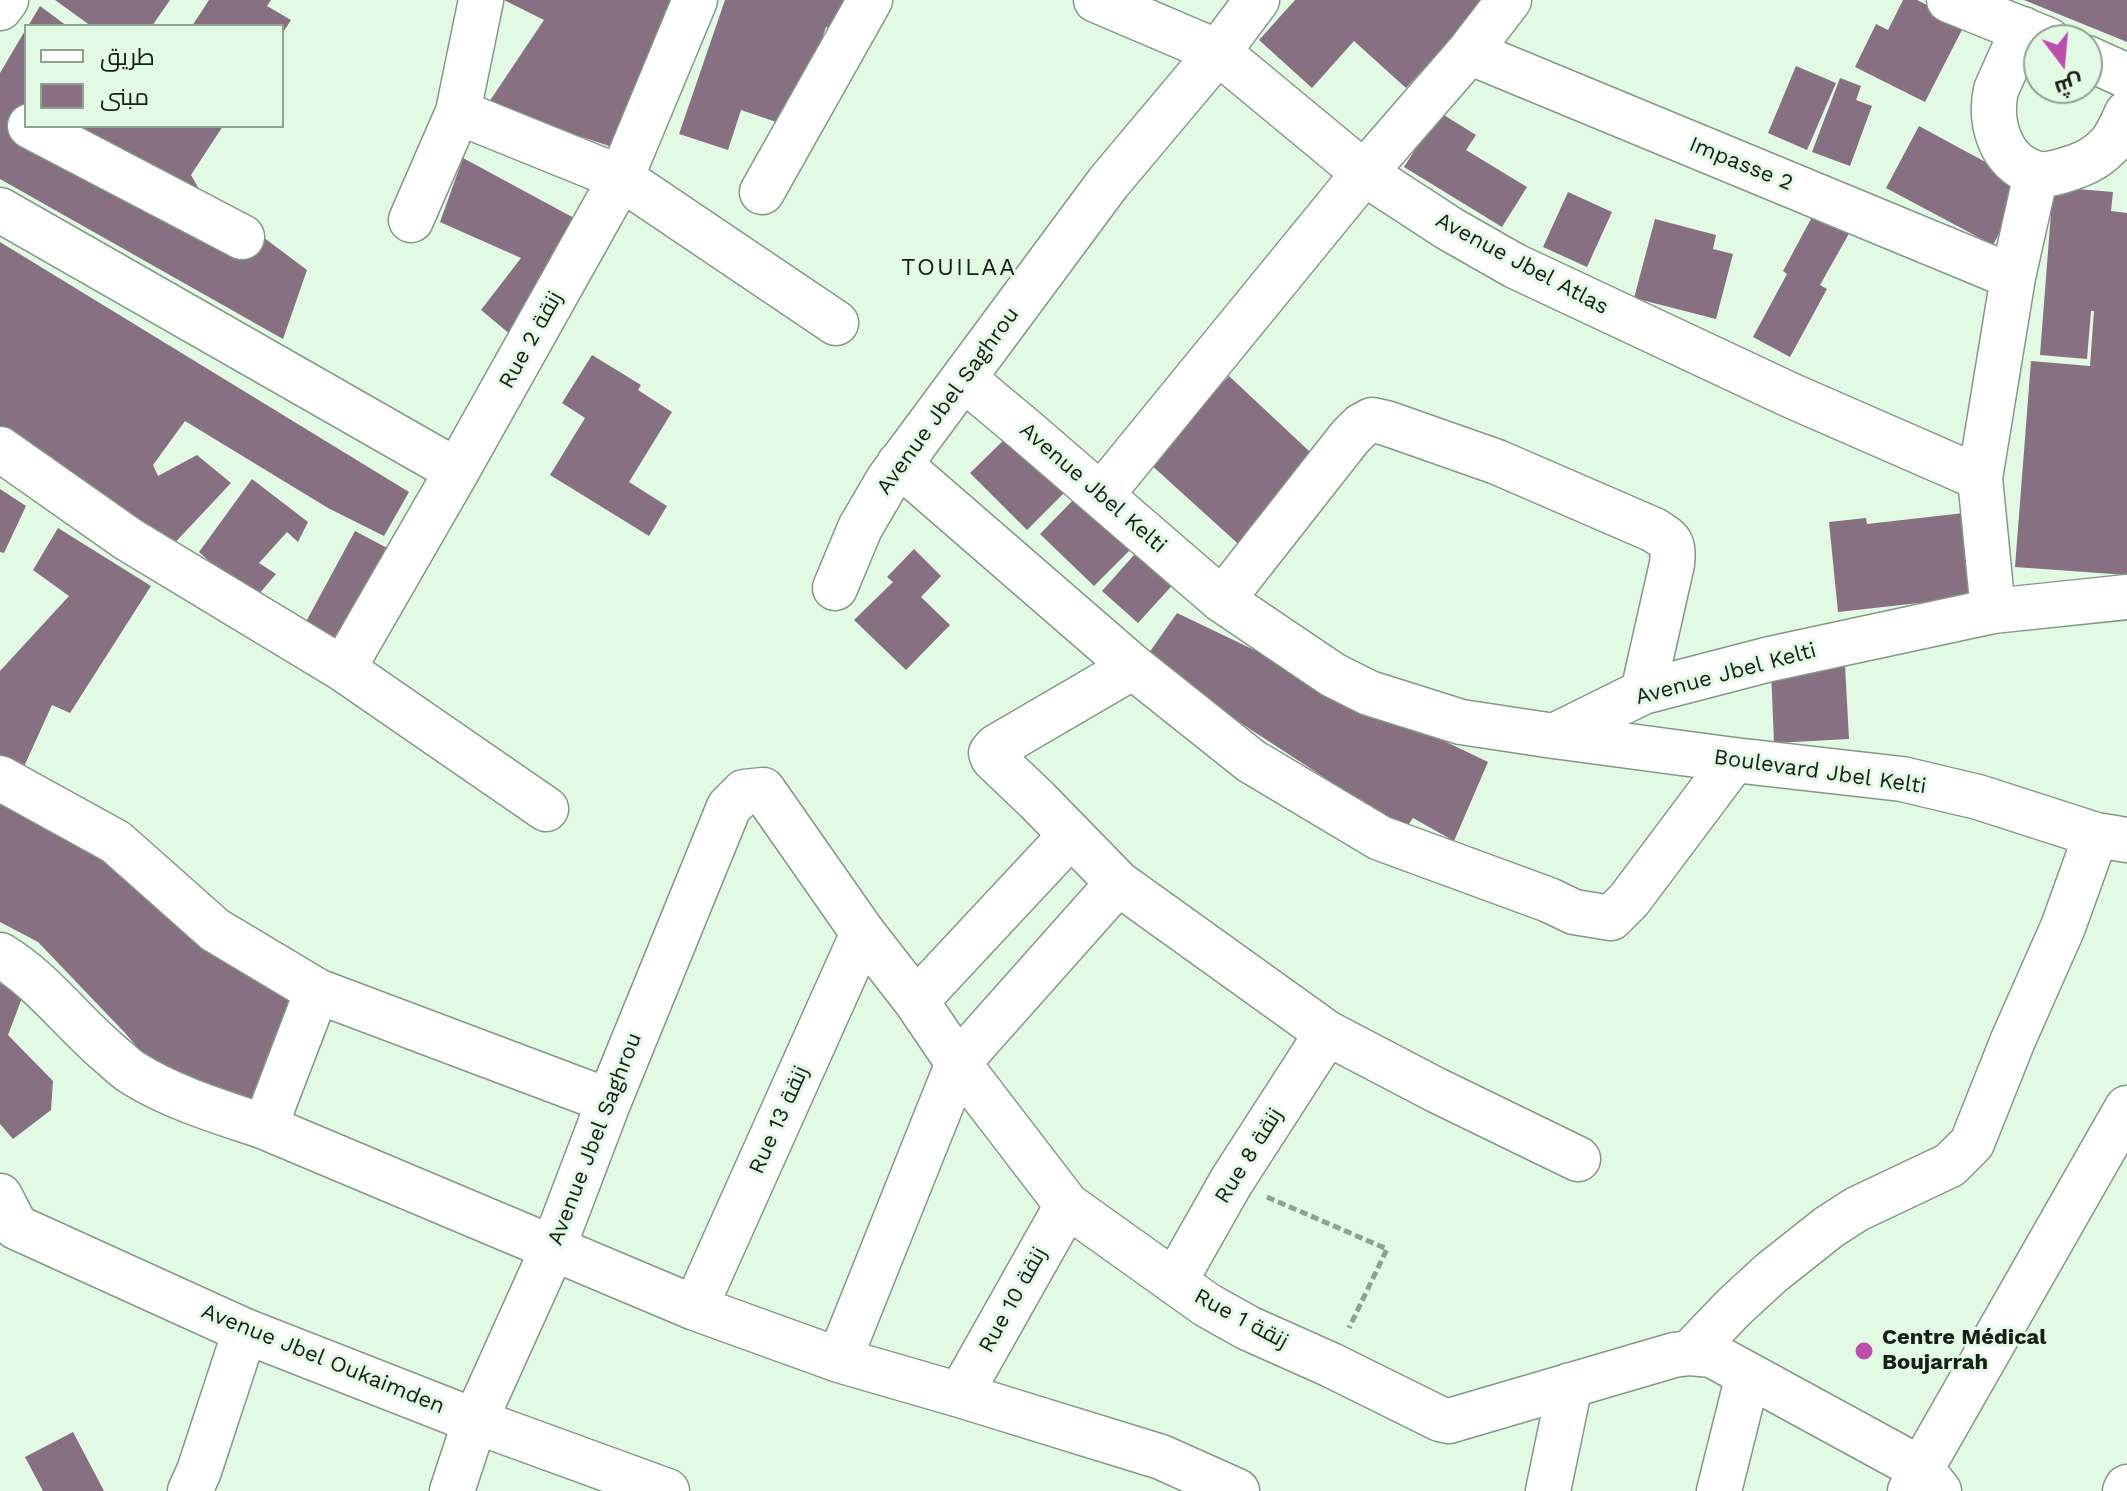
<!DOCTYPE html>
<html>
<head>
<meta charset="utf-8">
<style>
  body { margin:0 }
  #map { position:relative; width:2127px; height:1491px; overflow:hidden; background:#e2f9e4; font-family:"Work Sans",Cairo,sans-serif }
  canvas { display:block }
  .legend { position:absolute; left:24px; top:24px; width:260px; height:104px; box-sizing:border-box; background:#e2f9e4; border:2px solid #91a292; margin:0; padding:10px 14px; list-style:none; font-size:24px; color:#171f18 }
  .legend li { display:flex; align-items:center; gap:16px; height:40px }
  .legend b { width:40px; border:2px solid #91a292 }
  .north { position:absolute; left:2023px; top:24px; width:80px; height:80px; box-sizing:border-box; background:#e2f9e4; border:2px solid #91a292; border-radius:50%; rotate:164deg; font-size:22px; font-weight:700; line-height:32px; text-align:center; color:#171f18 }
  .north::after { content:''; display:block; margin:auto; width:28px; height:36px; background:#bd4eac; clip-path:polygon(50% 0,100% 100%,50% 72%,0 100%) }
</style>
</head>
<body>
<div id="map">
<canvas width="2127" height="1491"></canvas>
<ul class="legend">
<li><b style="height:10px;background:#fff"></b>طريق</li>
<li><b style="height:22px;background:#867081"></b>مبنى</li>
</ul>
<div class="north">ش</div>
</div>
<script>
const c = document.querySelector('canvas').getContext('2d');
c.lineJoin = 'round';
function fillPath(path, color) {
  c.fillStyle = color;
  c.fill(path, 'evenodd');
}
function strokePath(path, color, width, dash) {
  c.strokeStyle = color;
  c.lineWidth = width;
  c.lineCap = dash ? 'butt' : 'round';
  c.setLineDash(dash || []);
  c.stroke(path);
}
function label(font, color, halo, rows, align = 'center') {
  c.font = font + ' "Work Sans",Cairo,sans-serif';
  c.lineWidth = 6;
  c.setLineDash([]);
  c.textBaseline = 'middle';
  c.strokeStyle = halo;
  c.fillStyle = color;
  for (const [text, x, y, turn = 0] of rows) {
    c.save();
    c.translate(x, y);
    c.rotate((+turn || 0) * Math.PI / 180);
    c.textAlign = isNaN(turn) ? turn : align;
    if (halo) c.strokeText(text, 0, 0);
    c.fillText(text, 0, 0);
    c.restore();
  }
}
fillPath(new Path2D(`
  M55,0H170L152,26H91Z
  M209,0H271L267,6L291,20L282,34V26H192Z
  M504,0H671L618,149L487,105L544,20Z
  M725,0H853L841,32L826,27L791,127L741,110L728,150L679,134Z
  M1295,0H1487L1406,88L1354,41L1312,88L1259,40Z
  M1903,0H1917L1965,24L1925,102L1855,67L1876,24L1888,30Z
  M2024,0H2127V42Z
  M40,6L67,26H28Z
  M26,29V126H223L191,175L199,189L307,270L283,339L0,179V73Z
  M1796,66L1836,83L1807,150L1768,133Z
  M1840,78L1861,86L1856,100L1872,106L1850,166L1812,152Z
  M1439,112L1476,135L1466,150L1527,187L1502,227L1404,167Z
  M1919,126L2026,184L1993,245L1886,188Z
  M463,158L587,225L523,345L481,310L521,258L440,222Z
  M2053,187L2113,192L2111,211L2127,213V575L2015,567L2031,361L2090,366L2094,311H2091L2087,359L2040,355Z
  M1568,192L1612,212L1587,267L1543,247Z
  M1819,204L1855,223L1820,285L1827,289L1790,357L1753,337L1787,274L1783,271Z
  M1655,219L1716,235L1713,249L1733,254L1716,319L1634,298Z
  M0,242L409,492L384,536L328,508L185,421L153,465L158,476L197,455L231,483L169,549L0,433Z
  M592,355L641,385L638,390L672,412L629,482L667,506L649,536L550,475L585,418L562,403Z
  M1229,376L1325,466L1246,551L1148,462Z
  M1013,431L1070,487L1027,530L970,473Z
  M252,479L308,522L298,542L287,532L259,563L276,574L253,601L199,552Z
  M0,489L26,506L4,553L0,552Z
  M1078,495L1135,545L1094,586L1040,534Z
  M1964,513L1973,597L1838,612L1829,522L1866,518L1867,524Z
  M58,528L151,586L70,713L52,705L22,771L0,758V671L69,596L33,570Z
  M355,531L389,549L338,653L301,631Z
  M1142,546L1178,579L1138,623L1102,591Z
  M914,549L941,576L921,597L950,625L906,670L854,620L893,582L887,577Z
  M1177,613L1488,762L1454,841L1413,818L1405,830L1144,660Z
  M1845,666L1849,739L1774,743L1771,670Z
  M0,782L296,999L248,1106L152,1065L126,1034L38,942L0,922Z
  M0,983L22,998L8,1035L53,1081L51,1110L13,1139L0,1124Z
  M73,1432L104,1491H43L25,1457Z`), '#867081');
const minor = new Path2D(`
  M1096,0L1218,52L1364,173L1450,229L1515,266L1790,395L1980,478
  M1949,0L2048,40
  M0,8L6,0
  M2023,29L1996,90C1989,122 2000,163 2035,173C2048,177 2065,170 2077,166C2088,162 2101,154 2109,145C2117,137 2122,123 2127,113
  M1469,52L2013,277
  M2087,58L2127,76
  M458,112L621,178L836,323
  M30,126L242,237
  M762,192L870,0
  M0,210L457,471
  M411,220L458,112L481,0
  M964,379L1024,429L1222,600L1333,675L1369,693L1461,722L1554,736L1643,692L1770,659L1993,611L2127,597
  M0,449L128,539L343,669L546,809
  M899,464L1133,667L1251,761L1380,838L1549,900L1574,912L1611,918L1629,900L1734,760
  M1101,495L1364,173L1469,52L1509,0
  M835,588L860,528L888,480L1108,183L1218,52L1257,0
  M1222,600L1350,437L1361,426L1372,420L1386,423L1497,462L1654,530C1671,541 1674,542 1672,564L1643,692
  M1993,611L1980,478L2013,277L2036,174
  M1133,667L996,747L991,753L993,758L1037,800L1118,883L1327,1033L1436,1090L1578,1159
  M343,669L457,471L621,178L695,0
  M1554,736L1734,760L1902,779L1978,797L2096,835L2127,840
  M0,778L116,842L215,930L317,991L609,1101
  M0,955C42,980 72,1022 110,1054C117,1060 125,1068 133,1073C173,1098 221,1112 265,1127L695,1308L839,1360L960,1395L1161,1457L1237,1491
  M916,1001L1071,835
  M265,1127L317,991
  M0,1196L16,1227L245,1331L475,1421L667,1491
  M1175,1281L1231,1182L1327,1033
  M695,1308L863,933
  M1690,1353L1734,1307L1771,1273L1829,1227L1857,1209L1950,1165L1972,1143L2013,1040L2063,927L2096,835
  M839,1360L958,1063L1118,883
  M960,1395L1067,1205
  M190,1491L199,1471L245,1331
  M452,1491L475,1421L553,1248L609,1101L729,807L744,792L763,790L863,933L916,1001L958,1063L1067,1205L1207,1305L1248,1328L1331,1365L1440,1419L1449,1421L1674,1355L1690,1353L1712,1355L1921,1469L1939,1491
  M1548,1491L1570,1385
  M1719,1491L1748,1375
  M1910,1491L1921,1469L2127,1108
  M2125,1491L2127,1487`);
strokePath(minor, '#849985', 47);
strokePath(new Path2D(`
  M1267,1197L1387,1249L1349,1328`), '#90a091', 5, [8, 4]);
strokePath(minor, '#fff', 44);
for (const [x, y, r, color] of [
  [1864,1351,10,"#bd4eac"]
]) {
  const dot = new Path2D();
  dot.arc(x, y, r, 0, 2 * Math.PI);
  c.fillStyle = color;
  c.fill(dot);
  strokePath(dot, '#e2f9e4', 3);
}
label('22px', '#171f18', '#e2f9e4', [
  ["Impasse 2",1741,164,22],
  ["Avenue Jbel Atlas",1522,264,28],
  ["Rue 2 زنقة",531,340,-61],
  ["Avenue Jbel Saghrou",948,401,-54],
  ["Avenue Jbel Kelti",1093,488,41],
  ["Avenue Jbel Kelti",1726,674,-15],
  ["Boulevard Jbel Kelti",1820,772,8],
  ["Rue 13 زنقة",779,1120,-66],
  ["Avenue Jbel Saghrou",595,1139,-69],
  ["Rue 8 زنقة",1249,1156,-58],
  ["Rue 10 زنقة",1013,1300,-61],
  ["Rue 1 زنقة",1241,1319,28],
  ["Avenue Jbel Oukaimden",323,1359,22]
]);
label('bold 22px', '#171f18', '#e2f9e4', [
  ["Centre Médical",1882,1338],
  ["Boujarrah",1882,1363]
], 'left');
c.letterSpacing = '2px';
label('24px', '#171f18', '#e2f9e4', [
  ["TOUILAA",959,268]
]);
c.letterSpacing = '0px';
</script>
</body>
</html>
